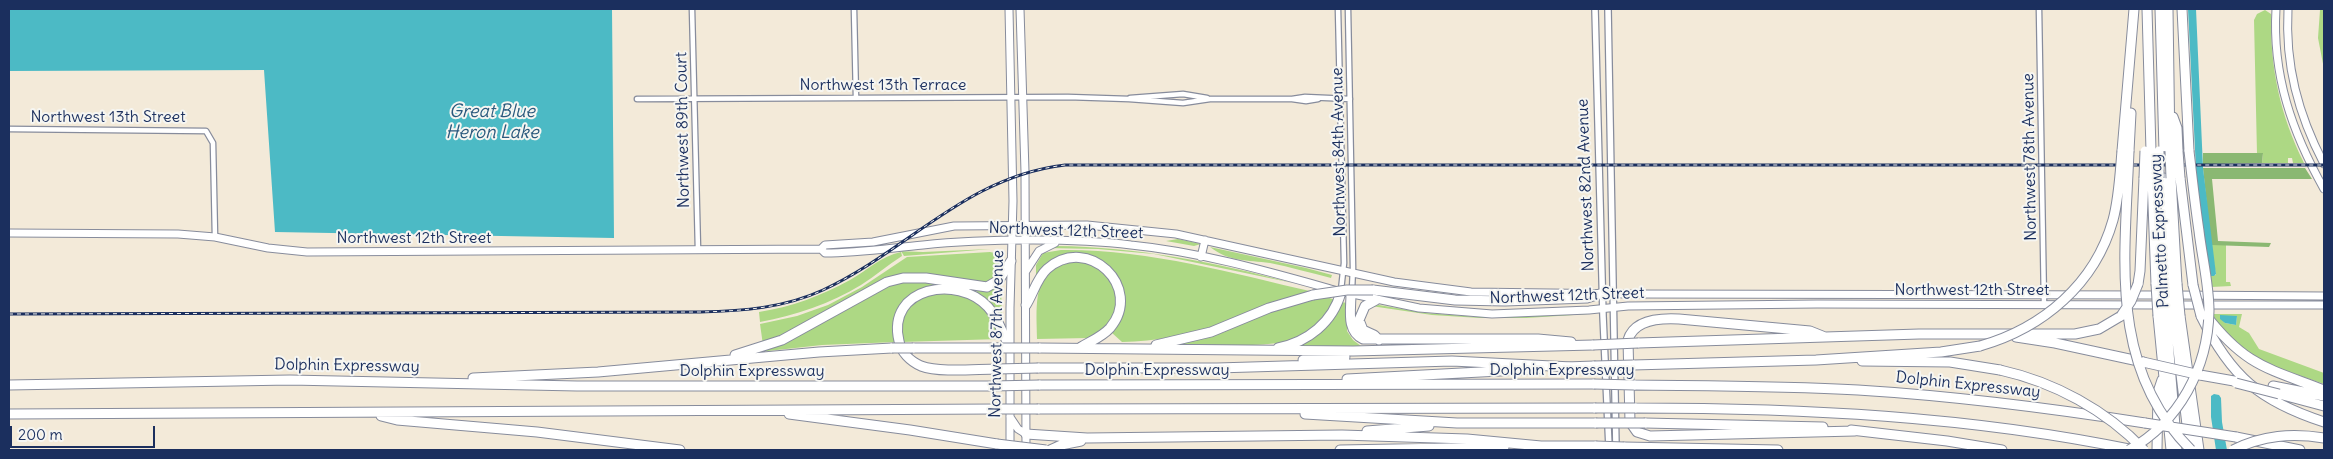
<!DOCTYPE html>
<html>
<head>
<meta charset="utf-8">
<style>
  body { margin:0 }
  #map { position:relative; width:2333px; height:459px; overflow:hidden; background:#f3ead9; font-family:Delius,sans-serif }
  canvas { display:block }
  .frame { position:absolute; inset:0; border:10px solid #1b2f5e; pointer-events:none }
  .scale { position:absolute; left:10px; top:426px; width:145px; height:22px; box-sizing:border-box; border:2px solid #1b2f5e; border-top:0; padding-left:6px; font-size:15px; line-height:18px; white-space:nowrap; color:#1b2f5e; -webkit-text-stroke:4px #f6f6f2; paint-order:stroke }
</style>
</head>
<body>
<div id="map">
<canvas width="2333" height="459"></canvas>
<div class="frame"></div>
<div class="scale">200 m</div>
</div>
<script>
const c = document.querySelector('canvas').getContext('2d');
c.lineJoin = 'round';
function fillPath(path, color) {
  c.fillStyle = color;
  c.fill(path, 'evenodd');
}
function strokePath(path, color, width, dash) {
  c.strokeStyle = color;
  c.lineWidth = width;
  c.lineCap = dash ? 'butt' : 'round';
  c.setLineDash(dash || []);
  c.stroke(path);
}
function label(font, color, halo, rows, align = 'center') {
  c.font = font + ' Delius,sans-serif';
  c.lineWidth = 4;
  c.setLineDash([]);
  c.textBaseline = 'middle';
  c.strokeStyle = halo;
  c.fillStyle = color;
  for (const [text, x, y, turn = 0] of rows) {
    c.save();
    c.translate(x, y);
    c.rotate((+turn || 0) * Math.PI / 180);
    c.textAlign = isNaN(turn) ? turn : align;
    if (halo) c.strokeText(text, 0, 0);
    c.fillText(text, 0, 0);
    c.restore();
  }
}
fillPath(new Path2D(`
  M2265,10L2271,14C2270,68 2280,115 2304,163H2293L2292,158H2288V163H2262L2263,154H2257L2254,20L2257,14Z
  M2320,10H2324V69L2318,38Z
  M1178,239L1201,244L1194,246L1166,241Z
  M2226,244V282H2230L2231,286L2211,287L2210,276L2216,275L2211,245Z
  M1056,246C1137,247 1214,262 1293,283L1154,254L1098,249L1047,248Z
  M1210,247L1306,268L1332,275L1331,278C1311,273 1290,267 1270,263C1247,260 1229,262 1210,247Z
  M991,249L904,256L901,251H894L923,252Z
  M1061,250C1148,249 1231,273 1314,292C1251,314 1190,341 1122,342L1111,332L1121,314C1119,304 1116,276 1110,268C1099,253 1068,251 1052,260C1045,264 1041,271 1036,275V265L1043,253Z
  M901,252L902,256C888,265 875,276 861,285C830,304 796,315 760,322L759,312C791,307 821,296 850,280C868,270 881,256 901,252Z
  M990,252L999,254L1002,258L1000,271L992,283L885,279L796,330L763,345L760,324L797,316L828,305L862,287L907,257Z
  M1083,260L1107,273L1117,295L1116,311L1106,327L1089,338L1037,339C1037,313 1031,273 1063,263C1069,261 1076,261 1083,260Z
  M903,281L940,283V286L918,292L894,328L896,342L822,345L759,352L873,290Z
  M1001,283L1002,321L975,293L977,291L988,290Z
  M936,292C970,295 992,302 1000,339L901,342C900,308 906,304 936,292Z
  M1326,297L1336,300C1329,312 1319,325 1309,333C1284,351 1209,344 1178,344L1288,305Z
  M1341,302L1347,303V331L1353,340L1361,346L1295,347Z
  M1379,305L1425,313L1480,317L1590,314L1526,318H1480L1432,315L1371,306Z
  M2212,314H2242L2239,327L2249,333L2259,349L2324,373V384L2267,364L2268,362L2264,363C2243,351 2225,335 2212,314ZM2220,316H2237L2236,325L2225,323Z`), '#add884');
fillPath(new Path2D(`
  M2203,153H2263L2262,163L2203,164Z
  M2203,168H2305L2312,179H2212L2218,241L2271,243L2269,247L2211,245Z`), '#8ab872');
fillPath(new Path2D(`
  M9,9H612L614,238L275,232L264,70L9,71Z
  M2188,9H2196L2203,168L2216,274L2214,276H2210L2198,210Z
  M2220,315L2237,316L2236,325L2225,323L2220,319Z
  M2214,394L2219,395L2221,398L2222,422L2227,450H2216L2211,417V396Z`), '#4cbac5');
const minor = new Path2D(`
  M692,9L698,250
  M854,9L856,98
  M1338,9L1344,263L1341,290
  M1348,9L1353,268L1352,290
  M2039,9L2044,304
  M1130,98L1183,94L1207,98
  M637,99L1068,97L1129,99L1183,103L1210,99H1292L1305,97L1350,99
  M1292,99L1306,101L1318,99
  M9,129L206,131L213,143L215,237`);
const tertiary = new Path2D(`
  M1595,9L1603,316L1609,448
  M1608,9L1616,448`);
const secondary = new Path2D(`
  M1009,9L1013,201L1010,308V450
  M1020,9L1025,172L1026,450
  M2276,9C2272,75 2292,132 2324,189
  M2288,9C2285,65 2298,114 2324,164
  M9,233L178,234L215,237L268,248L307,252L821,249L825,245L873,242L954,226L1087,225L1176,234L1394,282L1471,292L1630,294L2160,295
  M821,249L825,253C858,253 890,248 923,245C959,241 996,240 1033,240C1065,240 1099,241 1131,245C1201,252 1270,272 1338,291
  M1201,257L1205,240
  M1026,271L1039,251L1055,243
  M1348,293L1419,308L1492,314L1589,310L1628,306L1817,304L2163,305
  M2173,295L2324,296
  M2176,305H2324
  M1010,417L1018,429L1026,434`);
const motorway = new Path2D(`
  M2147,9L2151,151
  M2160,9L2164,151
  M2168,9L2170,151
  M2182,9L2189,151
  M2173,117L2177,128L2178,151
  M2122,151L2134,9
  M2129,151L2131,113
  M2152,178L2156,284
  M2164,178L2171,284
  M2171,178L2177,284
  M2180,178L2193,285
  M2161,233L2163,284
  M2138,284L2140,271L2144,178
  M1373,290L1455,300L1505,301L1587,298L1603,293
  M1351,294C1351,310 1346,331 1363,339H1538L1571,342
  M1376,300L1365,306L1359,320L1363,330L1374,335L1379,340
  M1026,305C1033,294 1037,278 1047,269C1088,233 1144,288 1110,328C1102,337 1091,341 1081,347
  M2205,314C2245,366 2267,368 2324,390
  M2158,316L2171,450
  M2166,316L2177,450
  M2174,316L2190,450
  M2180,316L2199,450
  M2201,316C2231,377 2260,401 2324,422
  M1825,337L1810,331L1679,319C1661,318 1634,319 1628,340L1630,422L1637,432L1650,436L1855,431
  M2016,337L2055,343L2143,362
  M1638,343L1919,334H2075L2099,329L2121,316
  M1156,345L1211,332L1269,308L1313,295
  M913,348H997
  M1039,348L1353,351L1593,345
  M1278,348C1308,342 1333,322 1341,292
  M735,355L782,340L887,282L903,278H926L987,287L999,280L1011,261
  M1303,360L1345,357
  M1862,361L1950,362L2000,370
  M1633,365L1816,360L1941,352L1980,346
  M1566,367L1594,366
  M1038,368H1217L1452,361L1572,367
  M997,369C976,369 940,373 921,366C910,361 901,352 899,341C886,287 958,274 988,307C999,319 1002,334 1010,347
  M2200,375L2234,381
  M473,378L598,372L819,352L892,348
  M1347,379L1538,369
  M9,385L290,380L577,386H993
  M1039,385L1594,384
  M1634,385C1709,386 1784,386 1858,390C1955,396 2050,408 2145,423
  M2273,386L2324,396
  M2279,394L2324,406
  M1635,408C1802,408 1969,416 2134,450
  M1038,409L1595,408
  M9,414L997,409
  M789,414L910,430L997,444
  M1305,414L1457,423H1596
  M381,416L397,420L537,432L680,450
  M1645,423L1823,427
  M1851,430L1947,441L2002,450
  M1367,431L1429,426
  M1026,434L1087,438L1342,435L1467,439L1541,446
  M2236,437L2300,450
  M1537,446H1596
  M1624,447L1778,450
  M1050,450L1061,445L1081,441
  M1340,450L1504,447
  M2157,450L2158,392L2162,380`);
strokePath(minor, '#878c9c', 7);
strokePath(tertiary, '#878c9c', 8);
strokePath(secondary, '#878c9c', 9);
strokePath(motorway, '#878c9c', 11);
strokePath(minor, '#fff', 4.5);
strokePath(tertiary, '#fff', 5.5);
strokePath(secondary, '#fff', 7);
strokePath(motorway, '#fff', 9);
const rail = new Path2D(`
  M9,314L700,312C743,311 784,308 823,290C909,250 965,177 1065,165H2324`);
strokePath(rail, '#1b2f5e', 3);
strokePath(rail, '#f6f6f2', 1, [4]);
const motorwayBridge = new Path2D(`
  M2129,151C2125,258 2108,367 2191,450
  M2151,151L2152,178
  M2159,151V178
  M2170,151L2171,178
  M2178,151L2180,178
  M2144,178L2145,151
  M2156,284L2158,316
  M2163,284L2166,316
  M2171,284L2174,316
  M2177,284L2180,316
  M2193,285L2201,316
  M1313,295L1347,290H1373
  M2121,316L2131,301L2138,284
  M1593,345L1638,343
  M1980,346C2043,328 2095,284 2113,220C2119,198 2120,174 2122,151
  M892,348H913
  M997,348H1039
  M2143,362L2200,375
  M1594,366L1633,365
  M997,369L1038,368
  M2000,370C2054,382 2106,410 2144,450
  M2236,383L2279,394
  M1594,384L1634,385
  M993,386L1039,385
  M1595,408H1635
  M997,409H1038
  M1596,423H1645
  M2145,423L2236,437
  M997,444L1046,450
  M1596,446L1624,447
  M2129,450C2179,422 2208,368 2209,311C2209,284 2202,257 2199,231C2195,204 2192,177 2189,151
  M2233,450C2263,435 2292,433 2324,438`);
strokePath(motorwayBridge, '#878c9c', 11, []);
strokePath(motorwayBridge, '#fff', 9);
label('16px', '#1b2f5e', '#f6f6f2', [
  ["Northwest 13th Terrace",883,85],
  ["Northwest 13th Street",108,117],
  ["Northwest 89th Court",683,130,-91],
  ["Northwest 84th Avenue",1339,152,-91],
  ["Northwest 78th Avenue",2030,157,-91],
  ["Northwest 82nd Avenue",1586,185,-92],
  ["Northwest 12th Street",1066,231,2],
  ["Palmetto Expressway",2160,231,-93],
  ["Northwest 12th Street",414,238],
  ["Northwest 12th Street",1972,290],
  ["Northwest 12th Street",1567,296,-2],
  ["Northwest 87th Avenue",997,334,-89],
  ["Dolphin Expressway",347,366,1],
  ["Dolphin Expressway",1157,370],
  ["Dolphin Expressway",1562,370],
  ["Dolphin Expressway",752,371],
  ["Dolphin Expressway",1968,385,6]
]);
label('italic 18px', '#2a597d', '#f6f6f2', [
  ["Great Blue",492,112],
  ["Heron Lake",492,133]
]);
</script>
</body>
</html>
